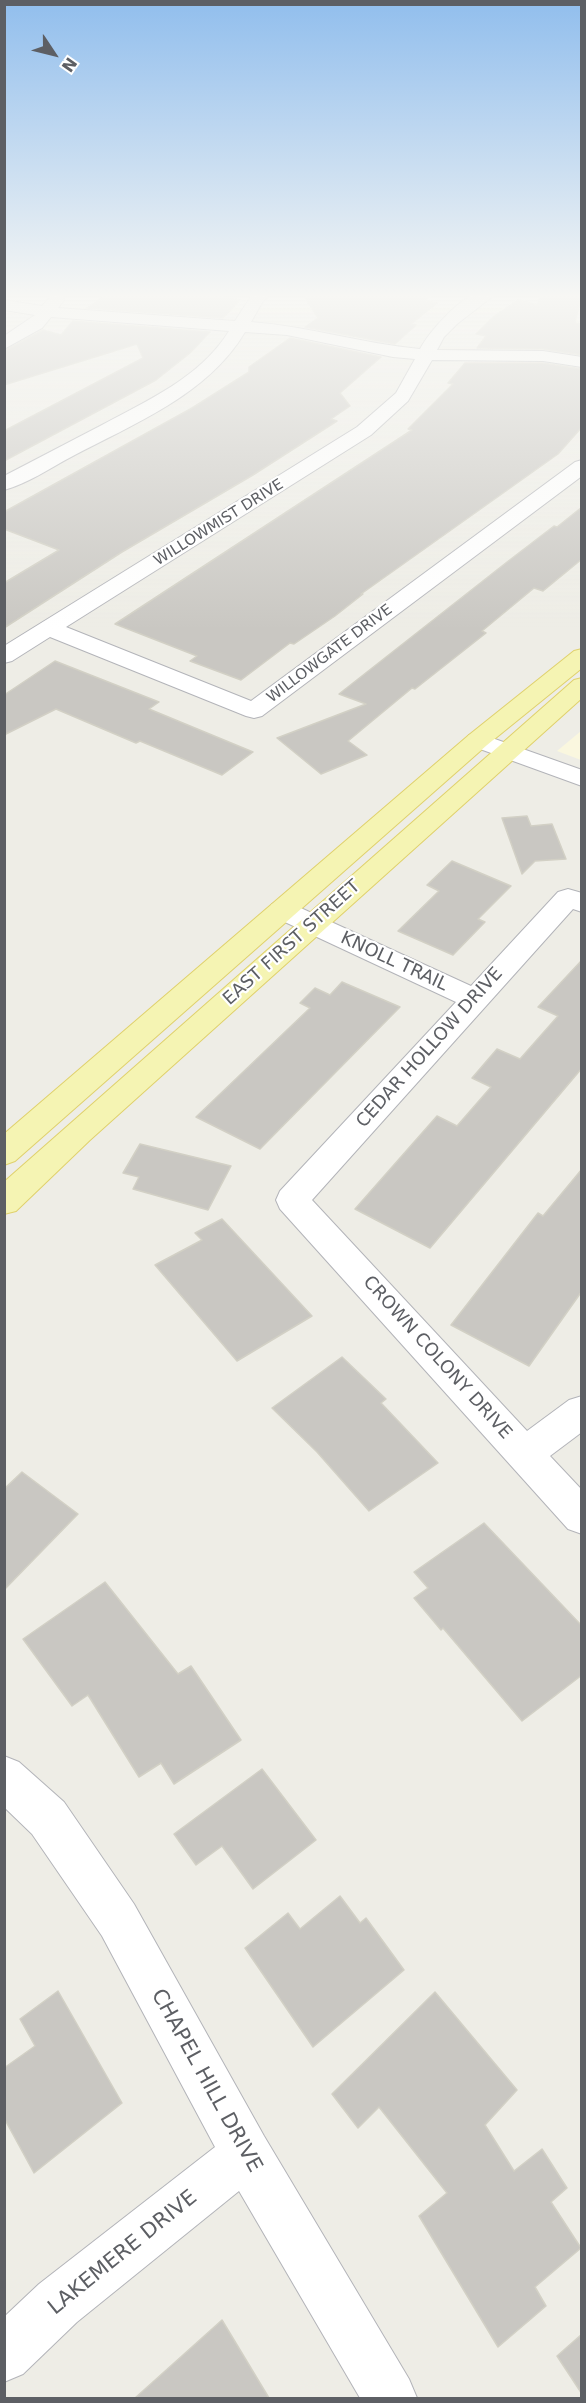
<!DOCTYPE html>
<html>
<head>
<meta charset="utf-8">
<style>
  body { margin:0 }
  #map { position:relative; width:586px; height:2403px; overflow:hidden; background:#eeede6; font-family:"DejaVu Sans",sans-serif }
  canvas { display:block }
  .frame { position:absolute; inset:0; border:6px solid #5d5f64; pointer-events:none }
  .north { position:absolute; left:24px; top:24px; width:60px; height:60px; -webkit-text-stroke:4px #fff; paint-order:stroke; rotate:125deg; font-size:16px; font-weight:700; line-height:24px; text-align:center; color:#5d5f64 }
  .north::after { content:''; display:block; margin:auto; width:21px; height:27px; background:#5d5f64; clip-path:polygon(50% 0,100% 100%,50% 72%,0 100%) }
</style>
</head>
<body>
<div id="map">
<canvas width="586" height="2403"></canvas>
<div class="frame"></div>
<div class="north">N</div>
</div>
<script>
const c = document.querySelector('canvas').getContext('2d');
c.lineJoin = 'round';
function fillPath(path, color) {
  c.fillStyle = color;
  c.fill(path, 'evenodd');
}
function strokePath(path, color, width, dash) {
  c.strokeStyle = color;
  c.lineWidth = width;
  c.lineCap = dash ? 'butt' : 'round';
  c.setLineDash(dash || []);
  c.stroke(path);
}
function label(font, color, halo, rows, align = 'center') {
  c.font = font + ' "DejaVu Sans",sans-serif';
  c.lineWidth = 4.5;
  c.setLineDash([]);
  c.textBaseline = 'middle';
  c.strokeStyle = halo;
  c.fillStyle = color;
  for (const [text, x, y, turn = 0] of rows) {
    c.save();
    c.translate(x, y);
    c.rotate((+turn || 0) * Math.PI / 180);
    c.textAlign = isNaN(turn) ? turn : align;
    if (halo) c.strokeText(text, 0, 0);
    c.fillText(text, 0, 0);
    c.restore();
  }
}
fillPath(new Path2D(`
  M581,731V760L557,751Z`), '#faf7df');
const building = new Path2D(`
  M109,293H195L240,300L223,318L87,308Z
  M302,293H436L423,300L437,303L411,324L416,325L395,344L305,327L318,318Z
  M541,293H582L575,323L582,324V355L543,349L477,348L486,336L476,334L493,317L518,300L538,305Z
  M73,321L210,332L190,353L156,380L4,461V431L143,358L137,344L4,385V351L43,330L61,335Z
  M290,338L381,357L340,393L350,406L331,419L337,421L253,475L122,552L4,628V583L59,550L4,529V512L192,408L249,372V367Z
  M465,363H543L582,369V427L558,454L361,594H363L335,616L294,644L290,643L241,680L190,661L197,656L115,624L412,430L408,429L453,384L448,383Z
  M582,507V559L543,591L534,588L482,631L486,633L415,689L412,688L348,741L367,755L321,774L277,738L366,704L339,694L507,562L554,526L557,527Z
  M55,661L159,702L149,709L253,752L222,775L140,741L136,743L56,709L4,735V695Z
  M527,816L531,826L552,824L566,859L535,861L522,874L502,818Z
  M452,861L511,886L478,919L485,922L453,955L398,931L439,891L427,885Z
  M582,960V1068L430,1248L355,1209L437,1116L457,1126L491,1087L472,1078L497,1049L520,1059L558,1016L538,1007Z
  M342,982L400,1007L260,1149L196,1117L310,1008L300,1003L315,988L330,995Z
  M140,1144L231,1166L208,1210L133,1189L139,1177L123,1173Z
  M582,1169V1291L529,1366L451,1325L538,1213L543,1216Z
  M222,1219L312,1316L237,1361L155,1265L202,1240L195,1233Z
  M342,1357L386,1399L381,1403L438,1463L369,1511L317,1452L272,1408Z
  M22,1472L78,1514L4,1590V1489Z
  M484,1523L582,1626V1675L522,1721L443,1628L441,1630L414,1598L428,1588L414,1572Z
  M105,1582L178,1674L191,1666L241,1740L174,1784L161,1763L139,1777L88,1695L72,1706L23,1639Z
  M262,1769L316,1840L253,1889L222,1846L196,1865L174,1834Z
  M340,1896L360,1923L366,1918L404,1970L313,2047L245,1948L288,1913L300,1929Z
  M58,1991L122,2103L34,2173L4,2118V2068L35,2046L20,2019Z
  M435,1992L517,2090L485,2125L514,2171L542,2149L567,2188L551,2202L581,2248L535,2287L546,2306L498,2347L419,2216L447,2193L379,2107L358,2128L332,2094Z
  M222,2320L269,2398H135Z
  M582,2334V2394L557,2356Z`);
fillPath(building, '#c9c7c2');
strokePath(building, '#d2d0c5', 1.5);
const minor = new Path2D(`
  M253,293H272L263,301L251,322C308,326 363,344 420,349C429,332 458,299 478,293C483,292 491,293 497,293L457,324L444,337L437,350L543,351L582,357V367L543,361L432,360L408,401L371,435L66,627L251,701L575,462L582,460V476L262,716L254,718L246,716L50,637L12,661L4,663V646L357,427L396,393L415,359L393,357L287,335L245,332C208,395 133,424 71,457C50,468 27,484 4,490V476C37,459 69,442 102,425C148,400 201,377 229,331L51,317L42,328L4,349V336L35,315L4,310V300L42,306L51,296L57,294L65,299L58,308L235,321Z
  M478,733L582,770V786L469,745L466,740L469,735Z
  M568,889L582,893V912L573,909L312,1200L527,1431L569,1400L582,1396V1432L550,1456L582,1490V1534L568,1529L280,1209L276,1200L280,1191L456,1002L272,916L268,910L272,904L282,901L292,904L471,986L558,892Z
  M4,1756L19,1762L64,1802L134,1904L264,2136L409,2379L417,2398H360L239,2191L77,2322L23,2374L4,2382V2317L39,2284L215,2147L102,1936L32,1834L4,1807Z`);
const major = new Path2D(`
  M582,649V668L487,745L15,1161L4,1165V1134L469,735L574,651Z
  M582,678V698L90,1140L16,1211L4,1214V1182L574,680Z`);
strokePath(minor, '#b3b4b9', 2);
strokePath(major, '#e0d16c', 2);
fillPath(minor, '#fff');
fillPath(major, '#f5f4b3');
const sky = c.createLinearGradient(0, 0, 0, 630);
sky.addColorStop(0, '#91beed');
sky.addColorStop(0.47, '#f7f7f4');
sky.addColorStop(1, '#f7f7f400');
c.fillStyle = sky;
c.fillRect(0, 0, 586, 630);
label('15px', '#5d5f64', '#fff', [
  ["WILLOWMIST DRIVE",219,523,-32],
  ["WILLOWGATE DRIVE",330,654,-37]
]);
label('18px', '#5d5f64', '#fff', [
  ["EAST FIRST STREET",292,943,-42],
  ["KNOLL TRAIL",394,962,25],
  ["CEDAR HOLLOW DRIVE",430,1048,-48],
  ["CROWN COLONY DRIVE",437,1358,48]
]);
label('21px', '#5d5f64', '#fff', [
  ["CHAPEL HILL DRIVE",206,2081,61],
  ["LAKEMERE DRIVE",123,2253,-39]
]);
</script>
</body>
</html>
